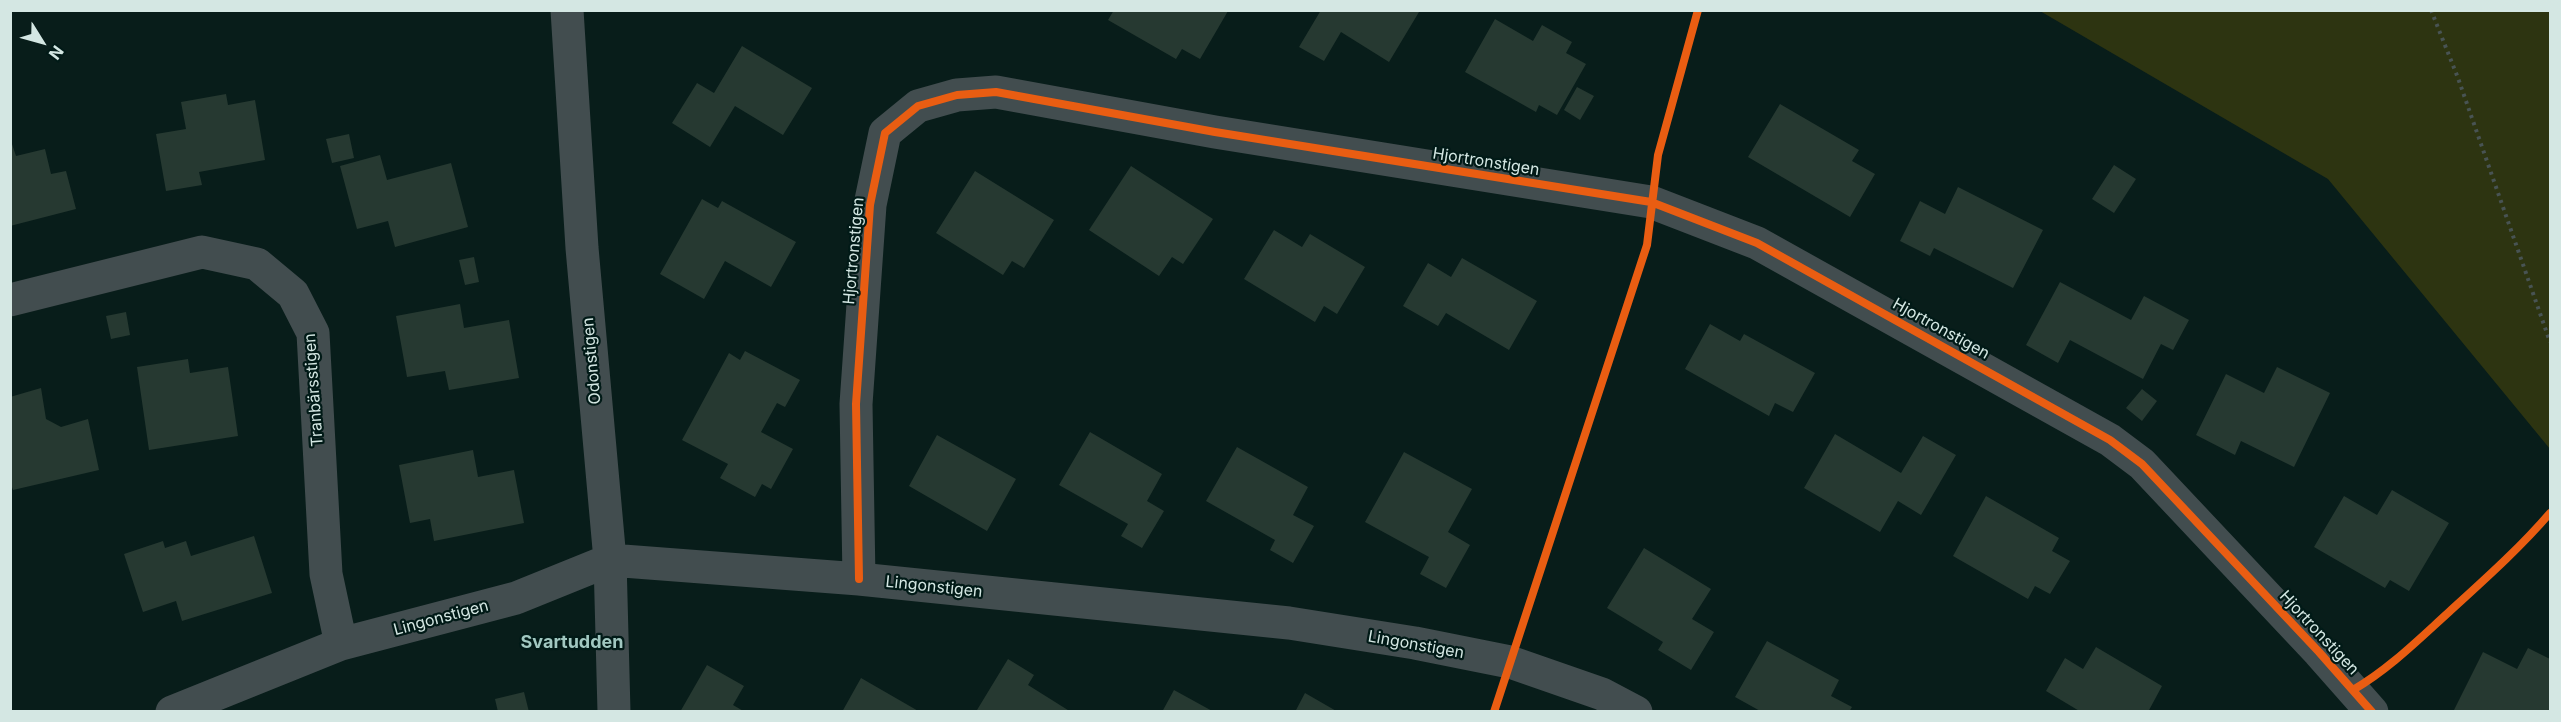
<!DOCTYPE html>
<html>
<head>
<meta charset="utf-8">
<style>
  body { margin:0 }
  #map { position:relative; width:2561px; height:722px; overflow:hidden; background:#081d1a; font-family:Inter,sans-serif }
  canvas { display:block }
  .frame { position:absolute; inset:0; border:12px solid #d4e7e3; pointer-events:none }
  .north { position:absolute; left:12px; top:12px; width:60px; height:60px; -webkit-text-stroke:4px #011a17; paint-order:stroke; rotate:127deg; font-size:16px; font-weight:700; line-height:24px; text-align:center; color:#d4e7e3 }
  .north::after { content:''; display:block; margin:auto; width:21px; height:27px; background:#d4e7e3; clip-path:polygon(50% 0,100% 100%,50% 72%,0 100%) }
</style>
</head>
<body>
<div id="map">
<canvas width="2561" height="722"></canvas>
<div class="frame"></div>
<div class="north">N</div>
</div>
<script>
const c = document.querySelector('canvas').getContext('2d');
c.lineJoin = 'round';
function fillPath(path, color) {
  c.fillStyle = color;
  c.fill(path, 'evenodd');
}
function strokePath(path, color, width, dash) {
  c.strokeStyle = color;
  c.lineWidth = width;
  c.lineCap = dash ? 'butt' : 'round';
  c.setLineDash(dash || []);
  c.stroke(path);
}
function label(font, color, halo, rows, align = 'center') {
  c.font = font + ' Inter,sans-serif';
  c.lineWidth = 4.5;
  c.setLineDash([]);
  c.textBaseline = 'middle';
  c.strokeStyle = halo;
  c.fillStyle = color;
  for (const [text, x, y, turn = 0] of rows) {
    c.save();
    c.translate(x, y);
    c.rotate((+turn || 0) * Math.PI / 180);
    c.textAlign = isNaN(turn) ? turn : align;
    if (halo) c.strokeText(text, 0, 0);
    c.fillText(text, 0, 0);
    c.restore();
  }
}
fillPath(new Path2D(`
  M2040,11H2550V449L2328,179Z`), '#2d3411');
fillPath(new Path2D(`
  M1114,10H1227L1228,11L1200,59L1182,49L1176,59L1108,20Z
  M1321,10H1418L1419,12L1389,62L1341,32L1324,61L1299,47Z
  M1495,19L1533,41L1542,25L1572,42L1566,53L1586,64L1557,115L1539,105L1536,112L1465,72Z
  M742,46L812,88L783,135L735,106L710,147L672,123L697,83L714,93Z
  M1577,87L1594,96L1580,120L1564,110Z
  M226,94L228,105L255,100L265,160L199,172L202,185L166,191L156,134L186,129L181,102Z
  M1780,104L1859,150L1852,161L1875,174L1850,217L1748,157Z
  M349,134L354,158L332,163L326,139Z
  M10,138L16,156L45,149L51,174L66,171L76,209L10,226Z
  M380,155L387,180L451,163L468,227L395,247L388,221L357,229L340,166Z
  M2114,165L2136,179L2114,213L2092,199Z
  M1131,166L1213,219L1183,264L1172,257L1159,276L1089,230Z
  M975,171L1054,220L1024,268L1012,261L1003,275L936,233Z
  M1958,187L2043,230L2013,288L1934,248L1930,256L1900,241L1920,201L1945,214Z
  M702,199L718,208L722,201L796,242L771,287L725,261L704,299L660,274Z
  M1274,230L1302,247L1310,234L1365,267L1337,314L1324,306L1315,322L1244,279Z
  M474,257L479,282L465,285L459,260Z
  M1462,258L1537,301L1509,350L1446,313L1438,326L1403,306L1428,263L1451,277Z
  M2060,282L2131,320L2144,296L2189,320L2173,350L2161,344L2143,379L2070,340L2058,363L2026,345Z
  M460,304L464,328L509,320L519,378L449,390L445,371L407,377L396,316Z
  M126,312L130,335L111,339L106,316Z
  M1710,324L1740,341L1744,334L1815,373L1793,412L1775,403L1769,416L1685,369Z
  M745,351L800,380L785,407L777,403L761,432L793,449L771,489L762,484L755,497L720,478L728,464L682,440L729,353L740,360Z
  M188,359L190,373L228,367L238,436L149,450L137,367Z
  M2277,367L2330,393L2294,467L2241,441L2235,455L2196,435L2226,374L2264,393Z
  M41,388L46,419L61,427L88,419L99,470L13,490L10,482V397Z
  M2142,389L2157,401L2142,421L2126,408Z
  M1090,432L1162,474L1147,501L1164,511L1142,548L1121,536L1128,524L1059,485Z
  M1835,434L1901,473L1923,436L1956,455L1921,515L1898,501L1880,532L1804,488Z
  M937,435L1016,479L987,531L909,486Z
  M1237,447L1308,487L1293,515L1314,526L1293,563L1270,550L1275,540L1206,501Z
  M473,450L478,477L514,470L524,523L434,541L430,519L410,523L399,465Z
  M1404,452L1472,489L1448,532L1470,545L1446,588L1420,574L1429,557L1365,522Z
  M2392,490L2449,523L2409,591L2390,580L2385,588L2314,547L2344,496L2377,515Z
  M1986,496L2059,538L2052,551L2070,561L2050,594L2035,586L2028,599L1953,556Z
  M254,536L272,593L182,621L176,601L143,612L124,554L163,541L165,548L186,541L191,556Z
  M1644,548L1711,589L1692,619L1714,632L1691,670L1658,650L1663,642L1607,608Z
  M1767,641L1839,680L1831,696L1852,707L1849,712H1762L1735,697Z
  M2096,647L2162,686L2148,712H2081L2046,691L2065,658L2083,669Z
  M2528,648L2550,659V712H2453L2483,652L2517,669Z
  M1008,659L1034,675L1028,685L1071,712L977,710Z
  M707,665L744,686L733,705L745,712H680Z
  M861,678L920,712H842Z
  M1174,690L1214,712H1162Z
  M524,692L529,712H498L495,699Z
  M1305,693L1338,712H1295Z`), '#263931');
strokePath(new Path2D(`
  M2431,10L2458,78L2550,342`), '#485353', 4, [3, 4.5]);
strokePath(new Path2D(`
  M567,10L582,248L610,560L614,712
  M10,300L202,252L257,264L293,294L313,333L326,574L341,644
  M859,579L856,404L870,205L885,133L918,106L957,95L996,92L1215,132L1651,202L1757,243L2110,440L2142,464L2319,652L2372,712
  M172,712L341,644L516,598L610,560L859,579L1289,623L1415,643L1510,662L1602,694L1636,712`), '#424d4f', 33);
strokePath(new Path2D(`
  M859,579L856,404L870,205L885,133L918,106L957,95L996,92L1215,132L1651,202L1757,243L2110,440L2142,464L2319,652L2372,712
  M2353,690C2389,669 2418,640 2449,612C2484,580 2519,549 2550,513
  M1494,712L1647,245L1658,155L1698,10`), '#e95d12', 8);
label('16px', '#d4e7e3', '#011a17', [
  ["Hjortronstigen",1486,162,9],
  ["Hjortronstigen",854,251,-85],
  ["Hjortronstigen",1941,329,29],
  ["Odonstigen",592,361,-95],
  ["Tranbärsstigen",314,390,-94],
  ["Lingonstigen",934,587,6],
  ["Lingonstigen",441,618,-15],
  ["Hjortronstigen",2319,633,47],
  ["Lingonstigen",1416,645,10]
]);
label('bold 18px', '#a1c8c1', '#011a17', [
  ["Svartudden",572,643]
]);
</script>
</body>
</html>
